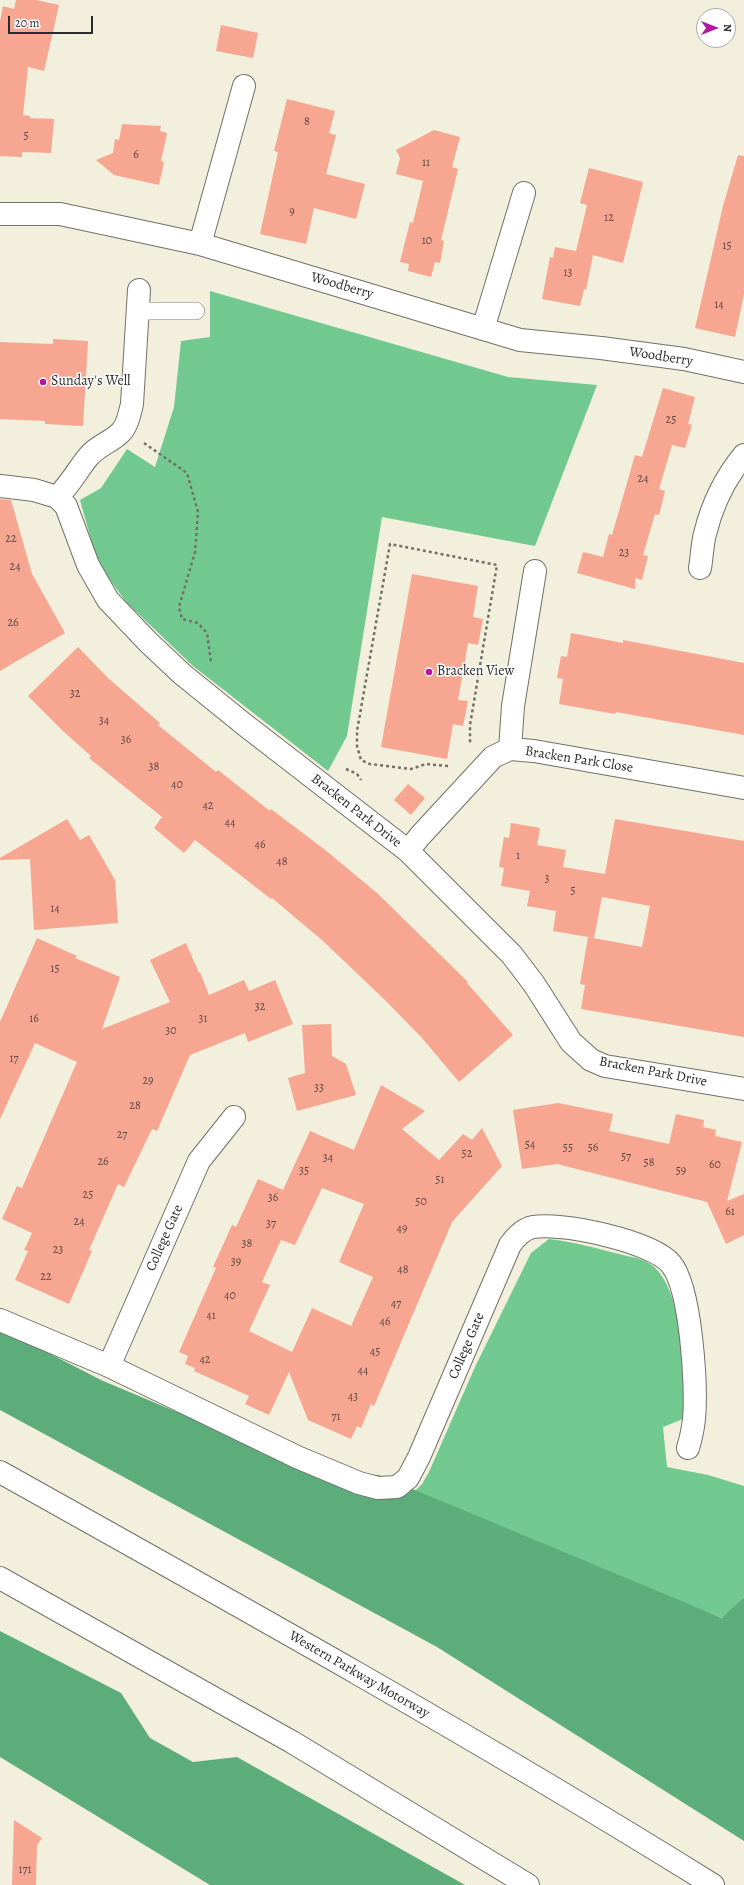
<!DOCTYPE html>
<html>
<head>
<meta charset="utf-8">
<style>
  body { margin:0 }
  #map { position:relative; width:744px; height:1885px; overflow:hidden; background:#f2efdc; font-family:Alegreya,serif }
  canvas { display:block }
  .north { position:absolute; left:696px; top:8px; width:40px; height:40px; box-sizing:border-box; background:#fff; border:1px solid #aaa; border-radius:50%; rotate:90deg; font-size:11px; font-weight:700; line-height:16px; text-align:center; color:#2b2b2b }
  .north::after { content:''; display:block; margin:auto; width:14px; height:18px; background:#b5179e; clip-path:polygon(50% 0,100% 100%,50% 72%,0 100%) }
  .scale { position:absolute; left:8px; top:16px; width:85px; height:18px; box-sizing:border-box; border:2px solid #2b2b2b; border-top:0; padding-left:5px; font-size:12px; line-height:14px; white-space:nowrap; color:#2b2b2b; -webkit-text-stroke:3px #fff; paint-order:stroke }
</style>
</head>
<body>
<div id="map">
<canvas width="744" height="1885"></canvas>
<div class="north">N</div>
<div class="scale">20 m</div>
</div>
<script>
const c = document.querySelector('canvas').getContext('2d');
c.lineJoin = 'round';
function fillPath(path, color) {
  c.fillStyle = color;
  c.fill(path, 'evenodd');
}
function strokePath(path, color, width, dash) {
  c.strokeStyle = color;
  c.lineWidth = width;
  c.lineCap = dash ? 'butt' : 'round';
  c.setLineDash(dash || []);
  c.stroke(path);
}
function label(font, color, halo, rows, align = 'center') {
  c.font = font + ' Alegreya,serif';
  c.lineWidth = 3;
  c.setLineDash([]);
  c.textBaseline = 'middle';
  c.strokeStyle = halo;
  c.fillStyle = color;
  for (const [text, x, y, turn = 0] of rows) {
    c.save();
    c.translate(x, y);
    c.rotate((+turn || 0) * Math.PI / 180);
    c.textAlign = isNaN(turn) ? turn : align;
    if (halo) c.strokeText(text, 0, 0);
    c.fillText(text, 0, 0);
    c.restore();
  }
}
fillPath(new Path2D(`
  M210,291L508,377L597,385L535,546L382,517L347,736L328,771L193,666L127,603L104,572L93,547L80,500L101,488L127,449L155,467L174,407L181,341L210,337Z
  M549,1239C575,1242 599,1249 623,1255C631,1257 640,1258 647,1262C686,1283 684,1380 683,1419L663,1427L667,1467L708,1475L744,1486V1597L723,1618L407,1499L422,1484L429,1472L475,1367L531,1253Z`), '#71c98f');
fillPath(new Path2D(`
  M0,1328L101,1380L319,1472L379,1475L722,1618L744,1597V1841L437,1647L0,1410Z
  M0,1631L121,1693L150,1738L193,1762L237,1757L465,1885H210L0,1757Z`), '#5cad7a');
fillPath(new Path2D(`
  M16,0H36L59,5L44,71L28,67L23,115L30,116V118L54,119L51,153L22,152V157L0,156V21L3,6L14,9Z
  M221,25L258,33L253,58L216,51Z
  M287,99L335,111L329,133L336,135L326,174L365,184L356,219L314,208L306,244L260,234L278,152L274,151Z
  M122,124L161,126L160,131L167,133L161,161L164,162L159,185L114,175L96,160L113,153L115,139L119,140Z
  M434,130L460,137L452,167L458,169L441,240L444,241L440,263L435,262L431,277L408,271L409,264L400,262L410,222L413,223L423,181L396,174L400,158L396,150Z
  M738,155L744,156V294L735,337L695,328L723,206Z
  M589,168L643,182L623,263L593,255L586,290L584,289L580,306L542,299L550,257L553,258L555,247L576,251L587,205L580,203Z
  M53,339L88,341L83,426L45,424V421L0,419V342L53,344Z
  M663,388L695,397L688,424L692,425L685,448L672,445L659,489L665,491L659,515L655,514L643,555L648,556L642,580L635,578V589L577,573L583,552L603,557L609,534L612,535L635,455L642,457Z
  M0,499L11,500L32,574L65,633L0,671Z
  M412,574L478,586L473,617L483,619L478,645L468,643L458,700L468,701L463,726L453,724L447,759L381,747Z
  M571,633L623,643V640L744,663V735L616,712L615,714L559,704L563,679L557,678L561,656L567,657Z
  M78,647L109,679L160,723L158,725L216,772L218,770L270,811L271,809L324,849L377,893L468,982L467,983L513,1035L459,1082L422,1038L388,1003L322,940L272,898L271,899L195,840L184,853L154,828L162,817L89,758L91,756L63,731L28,696Z
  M408,784L425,798L411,815L394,800Z
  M67,819L80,840L89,835L115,880L118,923L34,930L30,859L0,860V858Z
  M615,819L744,841V1037L581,1009L585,985L580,984L588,937L642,947L650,906L602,897L594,938L553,931L556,911L527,906L530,891L501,886L504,868L499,867L504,837L509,838L511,823L540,828L537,845L566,850L563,867L605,874Z
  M37,938L77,956L75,958L120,977L102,1029L170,1002L150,960L186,943L199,973L200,972L209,995L244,980L249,991L275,980L293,1024L248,1042L245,1033L190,1055L157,1131L152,1129L124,1187L118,1184L89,1250L92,1251L69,1304L15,1280L28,1251L24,1250L32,1233L2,1219L17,1186L22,1188L77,1062L35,1043L0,1119V1022Z
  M331,1024L332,1056L346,1064L356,1095L297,1111L288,1078L305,1073L302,1025Z
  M381,1085L425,1111L402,1129L439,1160L463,1134L472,1140L482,1128L502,1166L452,1222L374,1406L371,1404L361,1428L357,1426L351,1439L308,1420L289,1372L269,1415L245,1404L249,1396L194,1371L195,1368L185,1364L188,1356L179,1352L216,1268L213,1267L232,1225L236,1227L258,1179L283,1190L310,1131L354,1150ZM322,1188L364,1204L339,1262L373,1277L351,1326L312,1308L292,1352L249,1331L270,1285L262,1282L281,1240L295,1245Z
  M558,1103L613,1114L609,1131L669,1144L676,1114L704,1120L703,1127L716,1130L715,1136L742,1142L727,1201L744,1194V1235L726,1244L707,1202L557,1164L522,1169L513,1110Z
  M14,1820L42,1838L37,1845L36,1885H12Z`), '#f7a692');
const service = new Path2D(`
  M139,311H196`);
const minor = new Path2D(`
  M0,214H60L200,244L520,340L601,348L684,359L744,372
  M200,244L244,86
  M483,329L524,193
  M0,486L34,490L57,497L66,506L88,565L108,600L148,642L182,674L245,725L408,851L512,955L534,984L571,1042L591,1060L605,1066L744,1089
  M57,497C70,485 78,469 89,456C98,445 112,442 121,432C127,426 130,413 132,404L139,290
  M700,568C702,557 702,545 705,534C712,505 725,478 744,455
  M510,749L513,706L535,571
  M408,851L420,836L493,757L510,749L534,751L744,788
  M0,1320L109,1366L297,1457L359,1483L378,1488L397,1487L408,1478L419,1457L510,1245C515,1238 523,1229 533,1227C561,1222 652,1241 671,1264C691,1288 697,1386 694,1419C693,1429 691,1438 688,1448
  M109,1366L199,1161L234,1117`);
const motorway = new Path2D(`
  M0,1472C240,1606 480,1740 713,1885
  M0,1578L292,1742L528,1885`);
strokePath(service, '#717069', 18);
strokePath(minor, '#717069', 24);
strokePath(motorway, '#717069', 24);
strokePath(new Path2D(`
  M144,443L187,473L198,512L195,552L179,607L182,619L198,623L207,633L211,662
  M448,766L426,764L411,769L370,764L361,760L357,746V731L390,544L497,565L470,725V744
  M346,769L357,774L361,780`), '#717069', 2.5, [3, 3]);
strokePath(service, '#fff', 17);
strokePath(minor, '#fff', 22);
strokePath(motorway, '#fff', 22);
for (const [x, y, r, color] of [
  [43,382,4,"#b5179e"],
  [429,672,4,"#b5179e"]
]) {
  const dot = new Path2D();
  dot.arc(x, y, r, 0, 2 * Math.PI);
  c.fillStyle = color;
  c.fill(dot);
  strokePath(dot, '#fff', 1.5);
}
label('12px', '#5e4a45', null, [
  ["8",307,122],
  ["5",26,136],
  ["6",136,155],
  ["11",426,163],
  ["9",292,212],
  ["12",609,218],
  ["10",427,241],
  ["15",727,246],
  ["13",568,273],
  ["14",719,305],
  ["25",671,420],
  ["24",643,479],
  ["22",11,539],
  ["23",624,553],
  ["24",15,567],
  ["26",13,623],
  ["32",75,694],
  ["34",104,721],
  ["36",126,740],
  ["38",154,767],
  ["40",177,785],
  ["42",208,806],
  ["44",230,823],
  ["46",260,845],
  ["1",518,856],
  ["48",282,862],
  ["3",547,879],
  ["5",573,891],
  ["14",55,909],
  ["15",55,969],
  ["32",260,1007],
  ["16",34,1019],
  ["31",203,1019],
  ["30",171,1031],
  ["17",14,1059],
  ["29",148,1081],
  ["33",319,1088],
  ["28",135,1106],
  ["27",122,1135],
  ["54",530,1145],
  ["55",568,1148],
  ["56",593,1148],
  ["52",467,1154],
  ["57",626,1157],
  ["34",328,1158],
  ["26",103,1162],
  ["58",649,1163],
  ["60",715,1165],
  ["35",304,1171],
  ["59",681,1171],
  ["51",440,1180],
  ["25",88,1195],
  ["36",273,1198],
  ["50",421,1202],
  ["61",730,1212],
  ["24",79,1222],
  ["37",271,1224],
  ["49",402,1229],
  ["38",247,1244],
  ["23",58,1250],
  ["39",236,1262],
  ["48",403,1270],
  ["22",46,1277],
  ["40",230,1296],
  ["47",396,1304],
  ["41",211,1316],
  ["46",385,1322],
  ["45",375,1352],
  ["42",205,1360],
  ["44",363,1371],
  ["43",353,1397],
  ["71",336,1417],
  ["171",25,1870]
]);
label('14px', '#2b2b2b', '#fff', [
  ["Woodberry",342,286,16],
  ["Woodberry",661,357,9],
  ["Bracken Park Close",579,760,9],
  ["Bracken Park Drive",356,811,38],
  ["Bracken Park Drive",653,1072,11],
  ["College Gate",165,1238,-66],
  ["College Gate",467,1346,-67],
  ["Western Parkway Motorway",359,1675,30]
]);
label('14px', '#2b2b2b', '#fff', [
  ["Sunday's Well",51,382],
  ["Bracken View",437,672]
], 'left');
</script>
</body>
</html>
